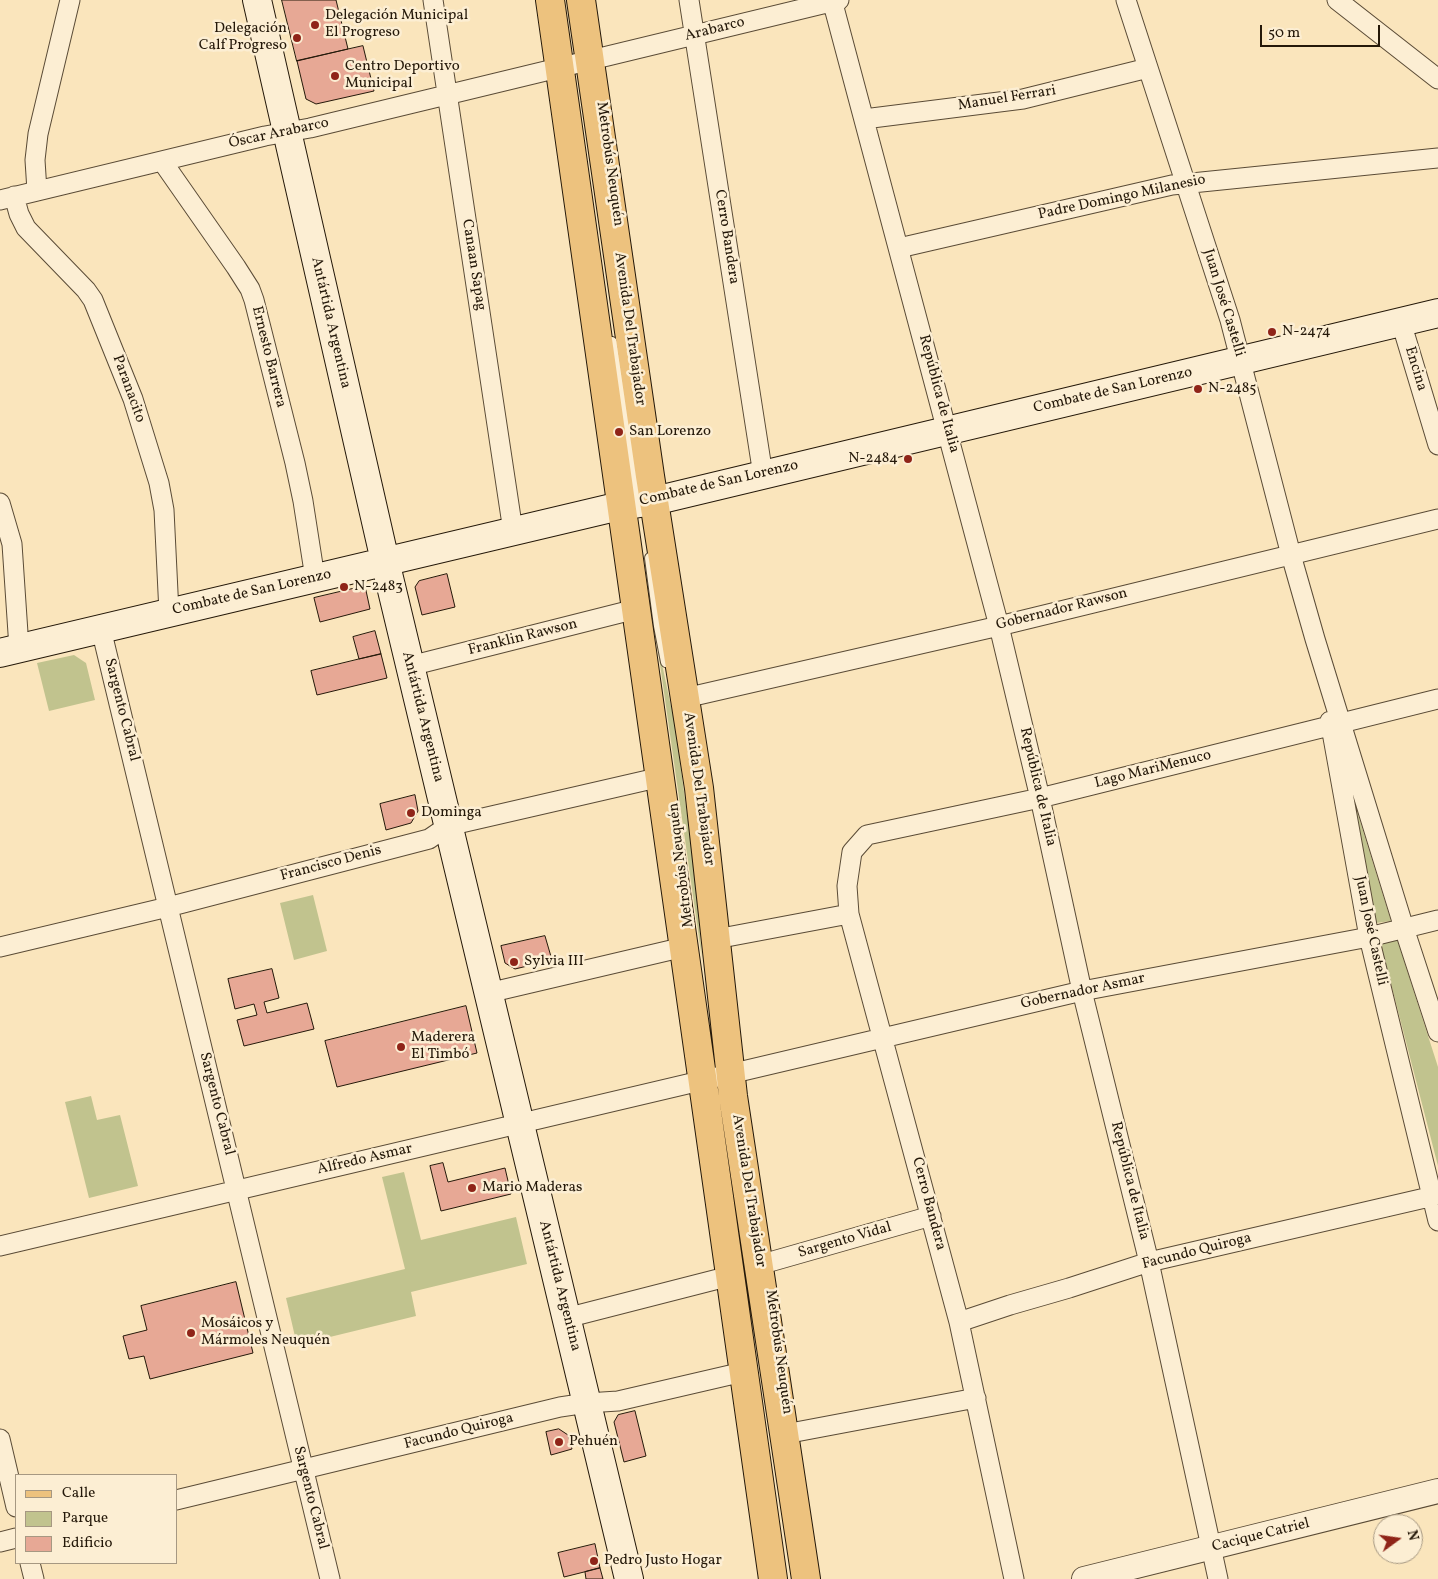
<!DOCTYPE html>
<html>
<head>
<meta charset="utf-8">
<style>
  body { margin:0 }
  #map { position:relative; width:1438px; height:1579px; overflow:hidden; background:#fae5bc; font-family:Vollkorn,serif }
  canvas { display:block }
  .legend { position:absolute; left:15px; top:1474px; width:162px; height:90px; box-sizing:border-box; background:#fceed3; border:1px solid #a69882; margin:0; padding:6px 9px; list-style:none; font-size:15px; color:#241809 }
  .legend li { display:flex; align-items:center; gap:10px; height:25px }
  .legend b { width:25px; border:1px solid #a69882 }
  .north { position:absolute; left:1373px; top:1514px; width:50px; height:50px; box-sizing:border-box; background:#fceed3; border:1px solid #a69882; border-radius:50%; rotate:76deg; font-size:14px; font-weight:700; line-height:20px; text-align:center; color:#241809 }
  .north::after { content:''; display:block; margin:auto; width:18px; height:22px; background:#8f2418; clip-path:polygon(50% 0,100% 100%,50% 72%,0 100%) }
  .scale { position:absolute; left:1260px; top:25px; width:120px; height:22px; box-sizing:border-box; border:2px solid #241809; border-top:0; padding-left:6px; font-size:15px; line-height:18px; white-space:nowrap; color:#241809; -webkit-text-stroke:4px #fceed3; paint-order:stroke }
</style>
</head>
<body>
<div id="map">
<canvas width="1438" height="1579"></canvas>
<ul class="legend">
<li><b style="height:6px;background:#edc27e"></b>Calle</li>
<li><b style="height:14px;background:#c1c38e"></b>Parque</li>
<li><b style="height:14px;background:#e7a895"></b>Edificio</li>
</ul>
<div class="north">N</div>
<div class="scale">50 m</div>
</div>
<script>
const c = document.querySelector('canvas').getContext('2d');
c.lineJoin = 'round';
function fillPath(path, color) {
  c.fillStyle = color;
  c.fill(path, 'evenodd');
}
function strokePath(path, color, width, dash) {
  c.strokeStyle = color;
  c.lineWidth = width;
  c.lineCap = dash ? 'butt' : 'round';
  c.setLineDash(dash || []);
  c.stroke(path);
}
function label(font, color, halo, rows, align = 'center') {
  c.font = font + ' Vollkorn,serif';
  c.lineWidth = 5;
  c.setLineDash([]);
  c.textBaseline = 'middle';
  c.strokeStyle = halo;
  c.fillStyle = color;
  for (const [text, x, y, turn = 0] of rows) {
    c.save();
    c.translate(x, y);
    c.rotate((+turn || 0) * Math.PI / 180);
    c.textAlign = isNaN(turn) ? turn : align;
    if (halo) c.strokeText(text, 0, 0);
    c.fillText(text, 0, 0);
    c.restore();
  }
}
fillPath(new Path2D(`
  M656,636L675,725L695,873L702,959Z
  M74,655L86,663L95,700L49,711L37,663Z
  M1346,776L1391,921L1376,923Z
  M313,895L327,951L294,960L280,903Z
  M1397,939L1438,1067V1166L1380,941Z
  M91,1096L97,1120L120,1115L138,1186L89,1198L65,1102Z
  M404,1172L421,1240L516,1217L527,1264L411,1292L416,1316L297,1345L286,1298L405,1269L382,1177Z`), '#c1c38e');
const building = new Path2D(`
  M282,0H336L348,49L297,61Z
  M363,46L374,91L316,104L306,99L297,61Z
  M447,574L455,607L422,615L415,587L419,581Z
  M365,586L370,609L320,622L314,598Z
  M375,631L381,654L359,659L353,637Z
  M381,654L387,678L317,695L311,671Z
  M415,795L418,811L411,823L386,830L380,804Z
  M545,936L552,960L515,969L505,963L501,946Z
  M272,969L279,998L264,1002L267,1013L307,1003L314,1029L244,1046L237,1020L257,1015L254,1004L235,1009L228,979Z
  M466,1006L477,1053L337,1087L325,1041Z
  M443,1163L448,1182L505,1168L511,1194L441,1211L430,1166Z
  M236,1282L253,1353L150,1379L144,1356L129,1359L123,1336L147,1330L141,1306Z
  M635,1411L646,1456L624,1462L614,1422L618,1415Z
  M559,1429L568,1435L572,1449L551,1455L546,1432Z
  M595,1544L600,1568L564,1577L558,1553Z
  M600,1568L603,1579H586L585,1572Z`);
fillPath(building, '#e7a895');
strokePath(building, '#241809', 1);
const service = new Path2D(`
  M612,342L636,504
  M650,558L659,626L666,662`);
const minor = new Path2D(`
  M433,0L513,531
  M689,0L763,475
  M832,0L999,626L1040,798L1082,991L1149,1262L1218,1579
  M1126,0L1230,320L1291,555L1315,639L1404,928L1438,1032
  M1337,0L1438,79
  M864,119L1023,99L1148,68
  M162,161L236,267L250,289L254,300L295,463L303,501L315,578
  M37,191L35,160L38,134L70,0
  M14,196L19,214L26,228L86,290L93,300L133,399L159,483L164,510L169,613
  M0,200L265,136L310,128L839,0
  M899,248L1172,185L1438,158
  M1401,322L1438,445
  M0,503L12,544L19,648
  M101,629L330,1579
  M410,666L636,609
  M685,698L999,626L1438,519
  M1330,721L1369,937L1438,1221
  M716,939L849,914
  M0,947L168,907L429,839L448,826L661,777
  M488,993L684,947
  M0,1246L1082,991L1369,937L1438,920
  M759,1265L931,1216
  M566,1318L730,1276
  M959,1322L1010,1305L1069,1288L1149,1262L1438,1195
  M785,1434L976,1398
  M0,1439L16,1507
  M176,1500L560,1407L587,1403L618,1401L743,1372
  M0,1542L16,1538
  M30,1563L34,1579
  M1014,1579L959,1322L849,914L847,886L852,852L867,835L1040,798L1438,699`);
const tertiary = new Path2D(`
  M1084,1579L1438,1491`);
const secondary = new Path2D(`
  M257,0L385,561L629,1579
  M0,653L620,506L654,501L1438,313`);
const primary = new Path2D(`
  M550,0L773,1579
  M581,0L650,476L699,788L733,1096L806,1579`);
strokePath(service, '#5a4b36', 12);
strokePath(minor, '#5a4b36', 21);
strokePath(tertiary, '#5a4b36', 26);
strokePath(secondary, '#241809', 30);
strokePath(primary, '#241809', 30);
strokePath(service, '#fceed3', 10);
strokePath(minor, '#fceed3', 19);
strokePath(tertiary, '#fceed3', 24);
strokePath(secondary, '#fceed3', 28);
strokePath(primary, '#edc27e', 28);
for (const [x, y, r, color] of [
  [315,25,5,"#8f2418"],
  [297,38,5,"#8f2418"],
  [335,76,5,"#8f2418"],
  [1272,332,5,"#8f2418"],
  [1198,389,5,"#8f2418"],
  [619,432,5,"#8f2418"],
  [908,459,5,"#8f2418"],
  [344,587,5,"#8f2418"],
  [411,813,5,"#8f2418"],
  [514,962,5,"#8f2418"],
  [401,1047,5,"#8f2418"],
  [472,1188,5,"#8f2418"],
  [191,1333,5,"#8f2418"],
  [559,1442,5,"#8f2418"],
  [594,1561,5,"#8f2418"]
]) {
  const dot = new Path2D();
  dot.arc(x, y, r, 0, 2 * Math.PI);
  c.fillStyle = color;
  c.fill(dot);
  strokePath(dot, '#fceed3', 2);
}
label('15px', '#241809', '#fceed3', [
  ["Delegación Municipal",325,16],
  ["El Progreso",325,33],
  ["Delegación",287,29,"right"],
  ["Calf Progreso",287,46,"right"],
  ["Centro Deportivo",345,67],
  ["Municipal",345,84],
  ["N-2474",1282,332],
  ["N-2485",1208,389],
  ["San Lorenzo",629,432],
  ["N-2484",898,459,"right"],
  ["N-2483",354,587],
  ["Dominga",421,813],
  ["Sylvia III",524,962],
  ["Maderera",411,1038],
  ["El Timbó",411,1055],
  ["Mario Maderas",482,1188],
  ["Mosáicos y",201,1324],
  ["Mármoles Neuquén",201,1341],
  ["Pehuén",569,1442],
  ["Pedro Justo Hogar",604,1561]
], 'left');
label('15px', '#241809', '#fceed3', [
  ["Arabarco",715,30,-14],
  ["Manuel Ferrari",1007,99,-9],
  ["Óscar Arabarco",279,134,-12],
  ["Metrobús Neuquén",609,164,82],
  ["Padre Domingo Milanesio",1122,198,-12],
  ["Cerro Bandera",726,237,81],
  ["Canaan Sapag",473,265,81],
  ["Juan José Castelli",1223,303,73],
  ["Antártida Argentina",330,323,77],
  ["Avenida Del Trabajador",629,329,82],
  ["Ernesto Barrera",268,357,76],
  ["Encina",1415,369,73],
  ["Paranacito",128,389,70],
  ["Combate de San Lorenzo",1113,391,-13],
  ["República de Italia",938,394,75],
  ["Combate de San Lorenzo",719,484,-13],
  ["Combate de San Lorenzo",252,593,-13],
  ["Gobernador Rawson",1062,610,-14],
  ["Franklin Rawson",523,638,-14],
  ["Sargento Cabral",121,710,76],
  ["Antártida Argentina",422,717,76],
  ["Lago MariMenuco",1153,770,-14],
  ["República de Italia",1037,787,77],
  ["Avenida Del Trabajador",698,789,82],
  ["Francisco Denis",331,864,-15],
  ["Metrobús Neuquén",682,865,-97],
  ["Juan José Castelli",1370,931,78],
  ["Gobernador Asmar",1083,992,-12],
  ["Sargento Cabral",216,1104,76],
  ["Alfredo Asmar",365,1160,-13],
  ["República de Italia",1129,1181,76],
  ["Avenida Del Trabajador",748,1191,81],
  ["Cerro Bandera",928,1204,75],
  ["Sargento Vidal",845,1241,-16],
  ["Facundo Quiroga",1197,1252,-14],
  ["Antártida Argentina",559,1286,76],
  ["Metrobús Neuquén",778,1352,82],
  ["Facundo Quiroga",459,1432,-14],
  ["Sargento Cabral",310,1498,76],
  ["Cacique Catriel",1261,1536,-14]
]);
</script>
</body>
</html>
